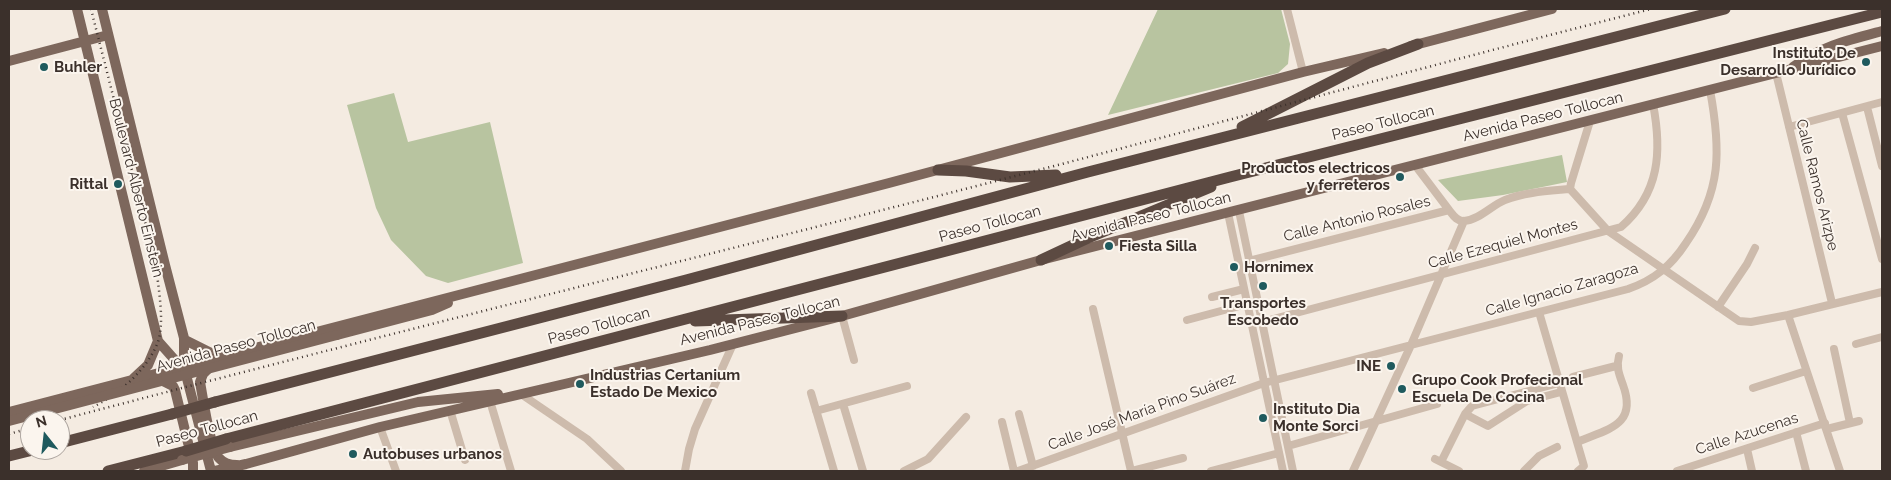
<!DOCTYPE html>
<html>
<head>
<meta charset="utf-8">
<style>
  body { margin:0 }
  #map { position:relative; width:1891px; height:480px; overflow:hidden; background:#f4ebe1; font-family:Raleway,sans-serif }
  canvas { display:block }
  .frame { position:absolute; inset:0; border:10px solid #3b302b; pointer-events:none }
  .north { position:absolute; left:20px; top:410px; width:50px; height:50px; box-sizing:border-box; background:#fbf5ee; border:1px solid #aea6a0; border-radius:50%; rotate:344deg; font-size:14px; font-weight:700; line-height:20px; text-align:center; color:#3b302b }
  .north::after { content:''; display:block; margin:auto; width:18px; height:22px; background:#1f5a5e; clip-path:polygon(50% 0,100% 100%,50% 72%,0 100%) }
</style>
</head>
<body>
<div id="map">
<canvas width="1891" height="480"></canvas>
<div class="frame"></div>
<div class="north">N</div>
</div>
<script>
const c = document.querySelector('canvas').getContext('2d');
c.lineJoin = 'round';
function fillPath(path, color) {
  c.fillStyle = color;
  c.fill(path, 'evenodd');
}
function strokePath(path, color, width, dash) {
  c.strokeStyle = color;
  c.lineWidth = width;
  c.lineCap = dash ? 'butt' : 'round';
  c.setLineDash(dash || []);
  c.stroke(path);
}
function label(font, color, halo, rows, align = 'center') {
  c.font = font + ' Raleway,sans-serif';
  c.lineWidth = 4;
  c.setLineDash([]);
  c.textBaseline = 'middle';
  c.strokeStyle = halo;
  c.fillStyle = color;
  for (const [text, x, y, turn = 0] of rows) {
    c.save();
    c.translate(x, y);
    c.rotate((+turn || 0) * Math.PI / 180);
    c.textAlign = isNaN(turn) ? turn : align;
    if (halo) c.strokeText(text, 0, 0);
    c.fillText(text, 0, 0);
    c.restore();
  }
}
fillPath(new Path2D(`
  M1158,9H1281L1290,44L1288,64L1278,73L1108,115Z
  M394,93L408,142L490,122L523,263L448,283L426,276L391,240L376,208L347,105Z
  M1562,155L1567,182L1503,195L1458,201L1438,180Z`), '#b8c4a0');
strokePath(new Path2D(`
  M1287,9L1303,72
  M1776,73L1832,303
  M1867,107L1882,166
  M1842,113L1882,259
  M1789,127L1882,102
  M1415,165L1449,210
  M1570,189L1608,231L1739,321L1751,322L1788,315L1882,292
  M1570,189L1571,183L1590,121
  M1239,211L1293,471
  M1228,213L1283,471
  M1249,261L1449,210C1453,215 1457,222 1464,221C1479,220 1492,205 1505,200C1525,192 1549,191 1570,189
  M1212,297L1244,289
  M1718,307L1747,264L1755,248
  M1093,309L1131,471
  M1539,312L1584,466L1578,471
  M1788,315L1840,471
  M842,316L854,360
  M1187,320L1247,304
  M1262,322L1621,227C1660,193 1662,151 1653,104
  M1856,344L1882,337
  M1834,349L1850,423
  M1573,377L1616,366
  M1753,388L1806,371
  M811,393L834,471
  M521,394L587,439L621,471
  M490,401L511,471
  M843,404L863,471
  M450,410L465,460
  M816,411L907,386
  M1019,414L1033,466
  M1465,414L1488,426L1527,401L1561,392
  M1002,422L1014,471
  M380,427L396,471
  M1827,429L1859,421
  M1796,432L1806,471
  M1577,442C1607,429 1638,426 1623,385C1619,374 1616,367 1619,356
  M1288,446L1437,404
  M1747,449L1752,471
  M1435,459L1459,471
  M1441,462L1465,414L1472,406L1559,383
  M685,471L689,449L695,429L733,344
  M904,471L928,459L966,417
  M1018,471L1264,383L1628,289C1654,280 1671,266 1686,243C1722,191 1721,150 1710,90
  M1132,471L1183,458
  M1211,471L1279,453
  M1353,471L1411,345L1464,221
  M1524,471L1539,456L1557,447
  M1677,471L1825,423`), '#cdbbac', 8);
strokePath(new Path2D(`
  M77,9L158,341L181,367
  M102,9L165,265L184,338V367L211,471
  M1411,46L1552,9
  M9,61L108,35
  M1793,67C1822,46 1848,40 1882,31
  M337,335L432,310L448,303
  M185,340L219,357
  M210,367L203,374L200,382C203,398 210,449 219,458C224,464 230,465 237,465
  M133,379L148,365L158,341
  M159,379L173,386L175,390L193,463V471
  M9,412L889,183L1303,72L1384,53
  M230,447L418,402L498,394
  M144,471L182,460
  M215,471L246,464L380,427L710,350L842,316L1041,260L1882,46`), '#7d675c', 10);
strokePath(new Path2D(`
  M1242,127L1368,63L1418,44
  M938,170L966,171L1010,177L1056,175
  M1041,260L1088,238L1211,187
  M695,321L842,316
  M215,402L686,280L1088,172L1725,9
  M226,439L1230,177L1882,12
  M60,443L172,414
  M9,456L33,450
  M108,471L186,451`), '#5c4a42', 11);
strokePath(new Path2D(`
  M91,9L156,265C158,287 165,321 158,342C147,370 119,394 93,407
  M60,420C374,337 689,260 1004,179C1220,123 1435,64 1651,9
  M9,434L30,428`), '#3b302b', 2.5, [1, 4]);
strokePath(new Path2D(`
  M9,421L337,335
  M182,460L230,447`), '#7d675c', 10);
strokePath(new Path2D(`
  M172,414L215,402
  M186,451L226,439`), '#5c4a42', 11);
for (const [x, y, r, color] of [
  [1866,62,5,"#1f5a5e"],
  [44,67,5,"#1f5a5e"],
  [1400,177,5,"#1f5a5e"],
  [118,184,5,"#1f5a5e"],
  [1109,246,5,"#1f5a5e"],
  [1234,267,5,"#1f5a5e"],
  [1263,286,5,"#1f5a5e"],
  [1391,366,5,"#1f5a5e"],
  [580,384,5,"#1f5a5e"],
  [1402,389,5,"#1f5a5e"],
  [1263,418,5,"#1f5a5e"],
  [353,454,5,"#1f5a5e"]
]) {
  const dot = new Path2D();
  dot.arc(x, y, r, 0, 2 * Math.PI);
  c.fillStyle = color;
  c.fill(dot);
  strokePath(dot, '#fbf5ee', 2);
}
label('bold 15px', '#3b302b', '#fbf5ee', [
  ["Instituto De",1856,53,"right"],
  ["Desarrollo Jurídico",1856,70,"right"],
  ["Buhler",54,67],
  ["Productos electricos",1390,168,"right"],
  ["y ferreteros",1390,185,"right"],
  ["Rittal",108,184,"right"],
  ["Fiesta Silla",1119,246],
  ["Hornimex",1244,267],
  ["Transportes",1263,303,"center"],
  ["Escobedo",1263,320,"center"],
  ["INE",1381,366,"right"],
  ["Industrias Certanium",590,375],
  ["Estado De Mexico",590,392],
  ["Grupo Cook Profecional",1412,380],
  ["Escuela De Cocina",1412,397],
  ["Instituto Dia",1273,409],
  ["Monte Sorci",1273,426],
  ["Autobuses urbanos",363,454]
], 'left');
label('15px', '#3b302b', '#fbf5ee', [
  ["Avenida Paseo Tollocan",1543,117,-14],
  ["Paseo Tollocan",1383,123,-14],
  ["Calle Ramos Arizpe",1817,185,76],
  ["Boulevard Alberto Einstein",136,188,76],
  ["Avenida Paseo Tollocan",1151,217,-14],
  ["Calle Antonio Rosales",1357,219,-14],
  ["Paseo Tollocan",990,224,-15],
  ["Calle Ezequiel Montes",1503,244,-15],
  ["Calle Ignacio Zaragoza",1562,290,-16],
  ["Avenida Paseo Tollocan",760,321,-14],
  ["Paseo Tollocan",599,326,-15],
  ["Avenida Paseo Tollocan",236,346,-15],
  ["Calle José María Pino Suárez",1142,412,-20],
  ["Paseo Tollocan",207,429,-15],
  ["Calle Azucenas",1747,434,-18]
]);
</script>
</body>
</html>
